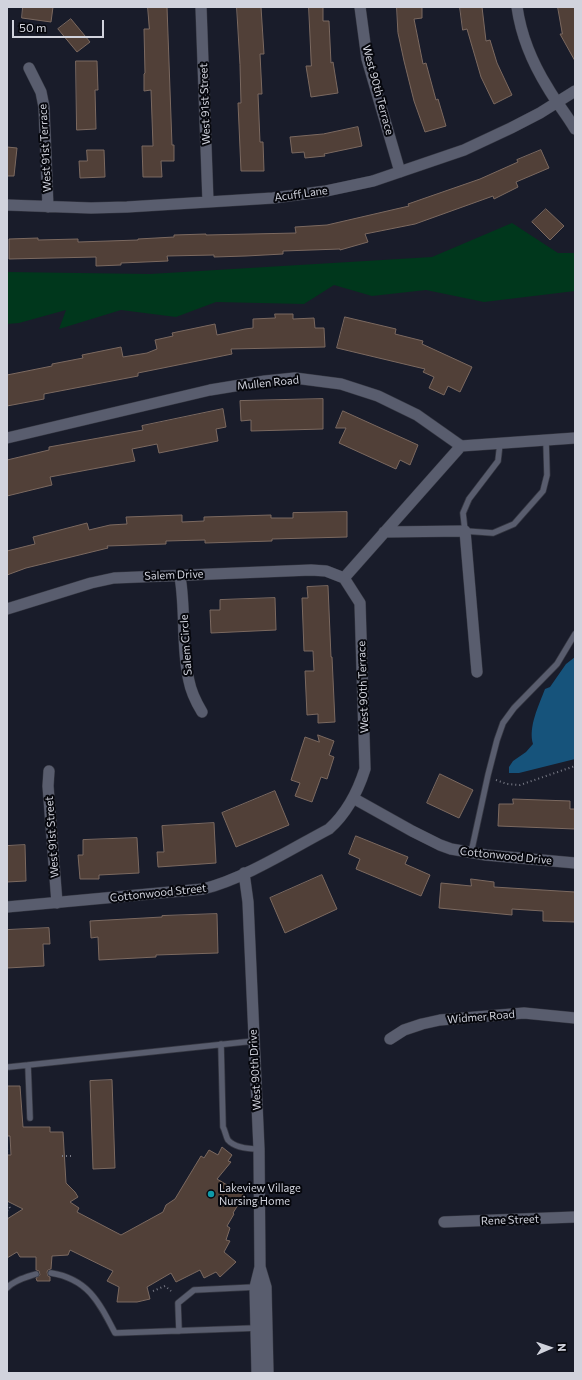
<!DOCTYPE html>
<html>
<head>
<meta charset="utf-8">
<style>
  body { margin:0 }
  #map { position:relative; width:582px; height:1380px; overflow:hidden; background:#191c2a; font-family:Commissioner,sans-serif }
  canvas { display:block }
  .frame { position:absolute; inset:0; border:8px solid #d1d3dd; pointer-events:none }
  .north { position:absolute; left:530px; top:1328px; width:40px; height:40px; -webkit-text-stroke:3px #06070d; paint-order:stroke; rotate:88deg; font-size:11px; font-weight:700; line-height:16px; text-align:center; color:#d1d3dd }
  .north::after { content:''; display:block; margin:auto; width:14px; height:18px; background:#d1d3dd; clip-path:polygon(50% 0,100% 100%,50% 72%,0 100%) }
  .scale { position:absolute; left:12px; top:20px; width:92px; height:18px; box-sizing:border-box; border:2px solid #d1d3dd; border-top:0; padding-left:5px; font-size:12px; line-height:14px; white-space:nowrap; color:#d1d3dd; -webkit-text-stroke:3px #06070d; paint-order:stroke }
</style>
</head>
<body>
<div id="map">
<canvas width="582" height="1380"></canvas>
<div class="frame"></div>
<div class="north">N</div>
<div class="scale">50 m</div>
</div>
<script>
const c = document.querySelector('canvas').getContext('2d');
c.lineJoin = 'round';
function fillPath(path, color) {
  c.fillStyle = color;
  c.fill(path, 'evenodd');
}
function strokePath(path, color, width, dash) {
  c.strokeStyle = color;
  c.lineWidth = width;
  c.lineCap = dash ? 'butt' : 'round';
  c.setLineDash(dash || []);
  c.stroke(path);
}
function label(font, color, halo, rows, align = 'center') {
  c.font = font + ' Commissioner,sans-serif';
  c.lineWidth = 4;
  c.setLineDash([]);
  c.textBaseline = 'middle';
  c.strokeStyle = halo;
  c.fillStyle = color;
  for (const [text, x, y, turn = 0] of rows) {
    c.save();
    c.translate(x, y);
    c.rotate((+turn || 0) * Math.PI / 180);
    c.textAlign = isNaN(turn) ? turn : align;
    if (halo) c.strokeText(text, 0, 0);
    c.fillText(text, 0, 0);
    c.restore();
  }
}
fillPath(new Path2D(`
  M512,223L558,253H575V291L484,302L426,290L372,296L334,285L304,304L216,302L176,317L121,310L59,329L66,310L19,323L7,324V272L150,274L432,257Z`), '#00371c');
fillPath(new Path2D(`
  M575,657V759L519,773H509V767L513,761L526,752L533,744C528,727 539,705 545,689L550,687L566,664Z`), '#16537b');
const building = new Path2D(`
  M23,7H53L51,22L22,18Z
  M148,7H167L172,145H174V161H161L162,177H143L142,146H153L151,90L144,91V74L145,73L144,29H149Z
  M237,7H261L264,54H260L262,94H258L260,142H263L264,171H241L238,103H241L240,65Z
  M309,7H323V21H329L331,63L333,62L338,93L311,97L306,66H311Z
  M397,7H422V18L414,19L423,64L426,63L436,100L438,99L446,126L425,132L414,101L404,61L398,33Z
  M460,7H482L486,41L490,40L497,63L512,95L494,104L481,77L467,29L463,30Z
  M558,7H575V61L560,34H562Z
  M71,19L90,42L77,52L58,29Z
  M76,61H97L98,90H95L96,129L77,130Z
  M358,127L362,146L324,154L325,156L305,158L304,152L292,153L290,137L323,134Z
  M7,147L17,148L14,176H7Z
  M87,150H104L105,177L80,178L79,161H87Z
  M541,150L549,168L516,182L518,187L494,199L493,196L415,224L365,234L368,242L340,250V249L283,251V254L246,256L214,257V255L167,256L168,261L121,263V265L96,266V257L9,259V239L38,238V240L78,239V242L138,240V239L174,237V235L206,234V235L296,233L295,227L327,225L409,206L408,204L480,179L518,162L517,160Z
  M546,209L564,226L550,240L532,222Z
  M275,314H293V319L314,318L315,328H324L325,347L231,349L232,354L138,373V376L44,394V399L7,406V375L52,366V364L83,358L82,355L121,347L123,357L147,353L157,349L155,340L173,336L172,333L215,324L217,335L245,329L253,328V319L275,318Z
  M345,317L396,329L395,334L423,341L422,344L472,367L460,392L448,386L444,395L429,388L434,377L423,372L425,369L337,348Z
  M323,399V429L251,431V420L241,421L240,401Z
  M223,409L226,427L216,429L218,441L159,453L157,444L132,449L135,461L50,477L52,485L7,496V460L49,450V447L143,430L142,426Z
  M343,411L418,445L410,465L400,460L396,469L339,443L346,428H336Z
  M347,512V537L272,539V541L205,543V540L166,541V544L107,546L108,548L26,568L7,575V551L35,544L33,537L87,523L89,530L110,525L127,524L126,517L182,515V522L204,521V517L271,515V518H293V513Z
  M328,586L331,657H332L335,722L318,723V714L307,715L305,671H314L313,651H304L302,598H308L307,587Z
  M275,598L276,630L211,633L210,610H220V600Z
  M318,735L334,741L329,755L334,757L327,779L321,777L312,802L295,796L300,783L291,780L305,737L319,742Z
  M440,774L473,790L459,818L427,803Z
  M275,791L289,825L236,847L222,813Z
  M513,799L570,801V809H575V829L498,826L499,804H513Z
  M214,823L216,863L158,867L157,852H164L162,826Z
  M356,836L408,857L405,864L430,875L421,896L356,869L360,859L349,854Z
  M137,838L139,873L99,875V879H80L78,855H83V840Z
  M25,845L26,881L7,882V846Z
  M322,875L337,909L285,933L270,898Z
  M471,879L494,882V887L575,892V922L543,921V911L512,909V915L439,908L441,883L471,886Z
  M217,914L218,953L156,955V957L99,960L98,937L91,938L90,921L162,917V916Z
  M49,928L50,944H43L44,966L7,968V930Z
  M112,1080L115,1168L93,1169L90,1081Z
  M7,1086H20L23,1127H50V1132H63L66,1183L75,1192L78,1197L70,1202L79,1208L77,1212L121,1235L163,1212L166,1205L175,1199L201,1156L204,1158L209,1150L218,1155L222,1147L232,1155L228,1161L231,1162L217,1179L244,1195L233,1213L234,1214L227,1226L230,1228L226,1240L230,1241L224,1252L236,1262L220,1277L216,1272L204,1278L200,1270L176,1282L171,1273L147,1287L150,1299L137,1302H117L119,1287L107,1281L113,1271L70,1250L68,1255L52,1256L51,1269L48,1270L47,1272L48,1276L50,1277V1281H37L36,1278L40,1275L39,1271L36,1270V1257H20L17,1252L7,1258V1219L23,1209L7,1201V1155H11L10,1136H7Z`);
fillPath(building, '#514038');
strokePath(building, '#7b6960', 1);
const service = new Path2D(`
  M500,443L498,461L469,499L463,513L465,531L493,533L514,524L543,491L547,475L546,440
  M471,853L488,775L497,740L503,723L514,708L557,664L575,634
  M221,1044L223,1127C225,1130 226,1137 228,1140C235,1148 249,1149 259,1149
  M9,1067L28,1065
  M30,1118L28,1065L254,1041
  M51,1273C88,1279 99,1302 115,1333L257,1328
  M7,1288C14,1280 27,1277 36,1274
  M179,1331L178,1303L194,1290L256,1287`);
const minor = new Path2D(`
  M201,7L208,202
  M360,7L367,59L400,172
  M517,7C521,35 533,64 548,88C556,102 567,115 575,129
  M29,68L41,92L44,107L48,207
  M7,205L91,208L127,207L273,198L326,191L373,181L464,150L511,128L540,113L575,91
  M7,438L210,390L265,381L295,378L341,384L378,396L417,415L461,446L344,578
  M461,446L575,438
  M384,532L465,531L477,672
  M180,577C186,611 181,648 189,681C191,692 196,702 202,712
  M7,609L91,583L114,578L311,570L326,571L344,578
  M49,771L48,786L57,903
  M353,798L412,831L440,845L451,849L486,855L575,863
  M244,873L248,902L259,1149L260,1267L266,1287L268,1373
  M7,907L203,889C244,879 291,849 329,829C347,813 358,791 365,769L360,603L344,578
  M390,1039L404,1030L422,1024L440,1020L524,1013L575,1018
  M444,1222L575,1217
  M257,1373L255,1287L260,1267`);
strokePath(service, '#363843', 7);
strokePath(minor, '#363843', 12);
strokePath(new Path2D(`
  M496,780L507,784L520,785L575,766
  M7,1149L8,1153
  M62,1156H73
  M7,1204L10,1208L7,1211
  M153,1291L165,1286L171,1291`), '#787a86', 2, [1, 3]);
strokePath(service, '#595d6e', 5.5);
strokePath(minor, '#595d6e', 11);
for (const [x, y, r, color] of [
  [211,1194,4,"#0f9aa8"]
]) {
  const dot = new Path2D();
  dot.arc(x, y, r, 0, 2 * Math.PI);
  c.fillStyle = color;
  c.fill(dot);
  strokePath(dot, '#06070d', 1.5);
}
label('11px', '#d1d3dd', '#06070d', [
  ["West 90th Terrace",378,90,75],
  ["West 91st Street",205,104,-92],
  ["West 91st Terrace",45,148,-93],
  ["Acuff Lane",301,194,-8],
  ["Mullen Road",268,383,-6],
  ["Salem Drive",174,575,-2],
  ["Salem Circle",186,645,-94],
  ["West 90th Terrace",363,687,-92],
  ["West 91st Street",52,837,-94],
  ["Cottonwood Drive",506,856,6],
  ["Cottonwood Street",158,893,-6],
  ["Widmer Road",481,1017,-5],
  ["West 90th Drive",255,1070,-93],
  ["Rene Street",510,1220,-2]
]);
label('11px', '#d1d3dd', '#06070d', [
  ["Lakeview Village",219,1188],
  ["Nursing Home",219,1201]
], 'left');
</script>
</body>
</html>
